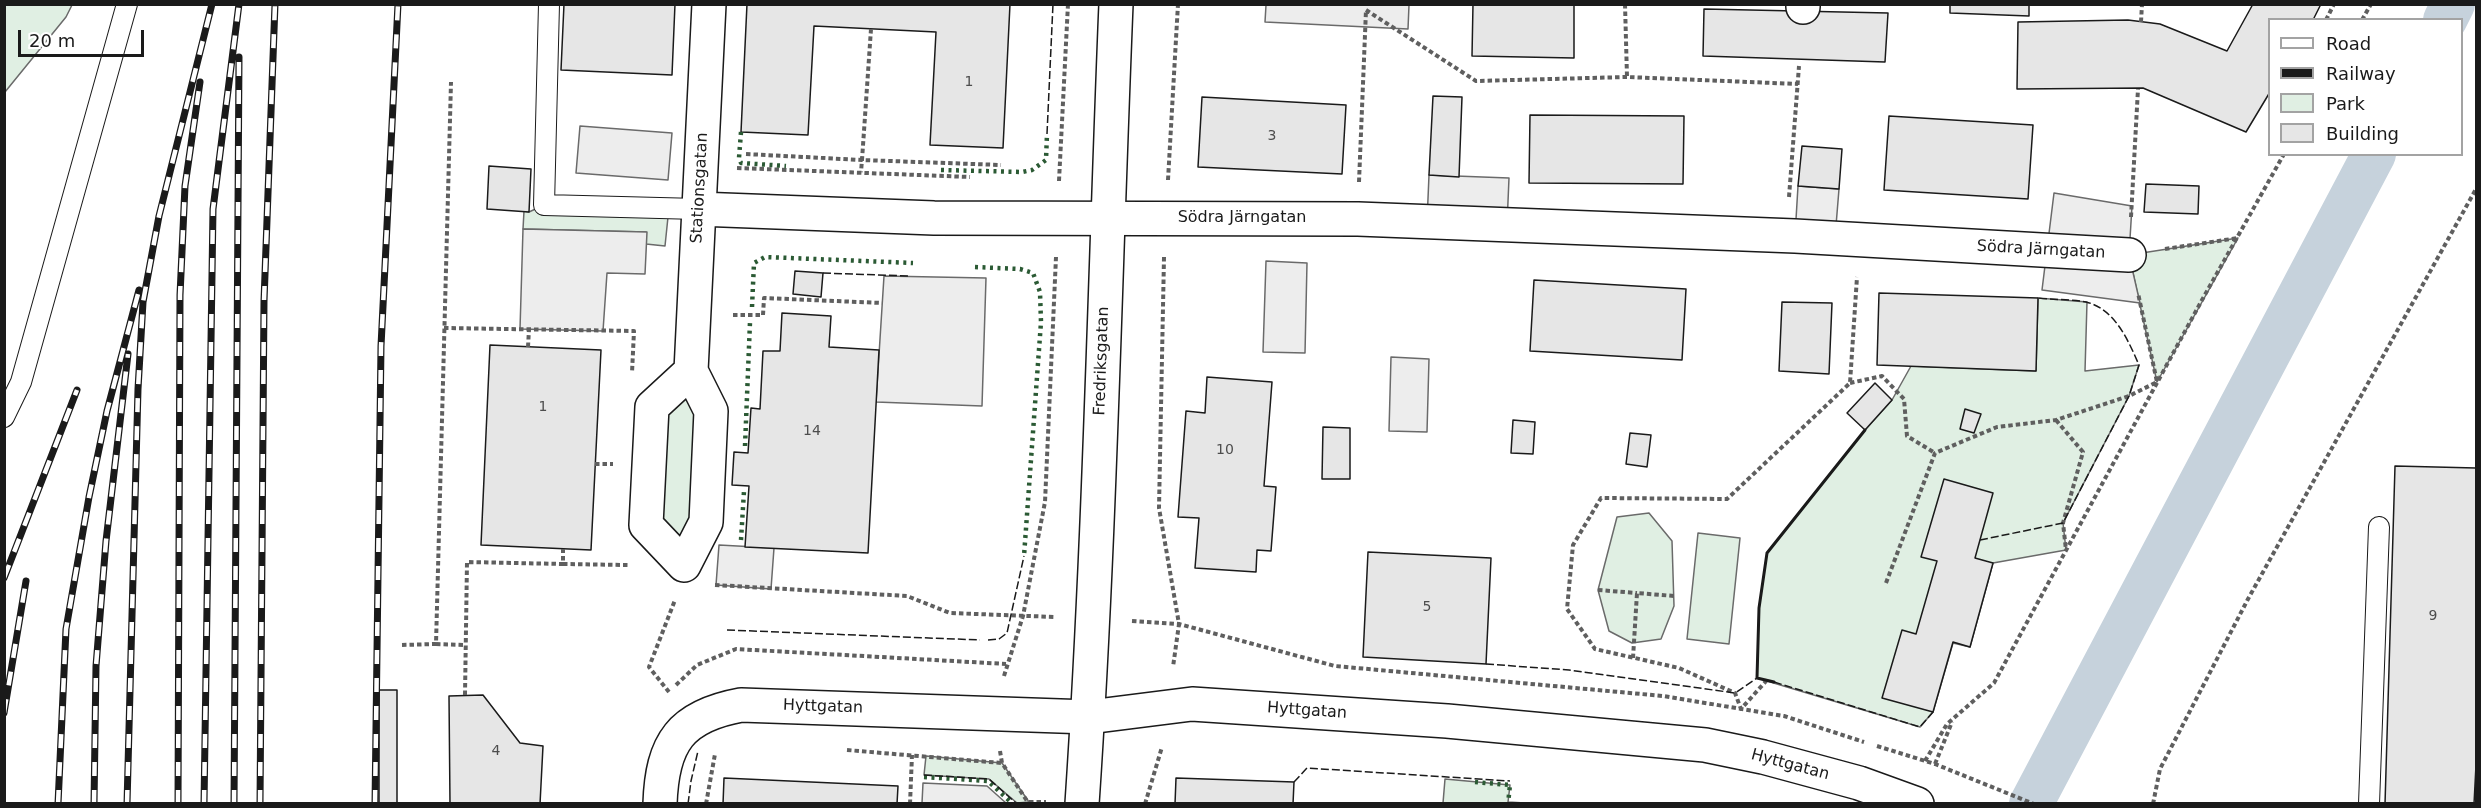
<!DOCTYPE html>
<html>
<head>
<meta charset="utf-8">
<style>
  body { margin:0 }
  #map { position:relative; width:2481px; height:808px; overflow:hidden; background:#fff; font-family:"DejaVu Sans",sans-serif }
  canvas { display:block }
  .frame { position:absolute; inset:0; border:6px solid #1a1a1a; pointer-events:none }
  .legend { position:absolute; left:2268px; top:18px; width:195px; height:138px; box-sizing:border-box; background:#fff; border:2px solid #a3a3a3; margin:0; padding:8px 10px; list-style:none; font-size:18px; color:#1a1a1a }
  .legend li { display:flex; align-items:center; gap:12px; height:30px }
  .legend b { width:30px; border:2px solid #a3a3a3 }
  .scale { position:absolute; left:18px; top:30px; width:126px; height:27px; box-sizing:border-box; border:3px solid #1a1a1a; border-top:0; padding-left:8px; font-size:18px; line-height:21px; white-space:nowrap; color:#1a1a1a; -webkit-text-stroke:4px #fff; paint-order:stroke }
</style>
</head>
<body>
<div id="map">
<canvas width="2481" height="808"></canvas>
<div class="frame"></div>
<ul class="legend">
<li><b style="height:8px;background:#fff"></b>Road</li>
<li><b style="height:8px;background:#1a1a1a"></b>Railway</li>
<li><b style="height:16px;background:#e0efe3"></b>Park</li>
<li><b style="height:16px;background:#e6e6e6"></b>Building</li>
</ul>
<div class="scale">20 m</div>
</div>
<script>
const c = document.querySelector('canvas').getContext('2d');
c.lineJoin = 'round';
function fillPath(path, color) {
  c.fillStyle = color;
  c.fill(path, 'evenodd');
}
function strokePath(path, color, width, dash) {
  c.strokeStyle = color;
  c.lineWidth = width;
  c.lineCap = dash ? 'butt' : 'round';
  c.setLineDash(dash || []);
  c.stroke(path);
}
function label(font, color, halo, rows, align = 'center') {
  c.font = font + ' "DejaVu Sans",sans-serif';
  c.lineWidth = 4.5;
  c.setLineDash([]);
  c.textBaseline = 'middle';
  c.strokeStyle = halo;
  c.fillStyle = color;
  for (const [text, x, y, turn = 0] of rows) {
    c.save();
    c.translate(x, y);
    c.rotate((+turn || 0) * Math.PI / 180);
    c.textAlign = isNaN(turn) ? turn : align;
    if (halo) c.strokeText(text, 0, 0);
    c.fillText(text, 0, 0);
    c.restore();
  }
}
const green = new Path2D(`
  M5,4L72,5L66,17L5,92Z
  M544,205L668,217L665,246L646,244V232L523,229L524,211L529,212Z
  M2238,238L2157,382L2129,255Z
  M2038,298L2087,302L2085,371L2139,365L2129,396L2063,523L2066,550L1993,563L1970,647L1953,643L1933,712L1920,727L1757,678L1759,608L1767,553L1865,430L1892,400L1911,366L2036,371Z
  M691,371L711,411L684,565L646,525L652,407Z
  M1649,513L1672,541L1674,606L1661,639L1632,643L1609,631L1598,590L1617,517Z
  M1698,533L1740,538L1729,644L1687,639Z
  M926,756L1002,763L1029,802L1017,803L989,779L924,775Z
  M1445,779L1510,785L1508,802L1525,803H1443Z`);
fillPath(green, '#e0efe3');
strokePath(green, '#6a6a6a', 1.5);
const parking = new Path2D(`
  M1266,5H1409L1408,29L1265,22Z
  M580,126L672,133L668,180L576,173Z
  M1429,175L1509,178L1507,225L1427,222Z
  M1798,186L1839,189L1835,238L1795,236Z
  M2054,193L2132,206L2129,255L2140,303L2042,290Z
  M523,229L647,232L645,274L607,273L603,331L520,329Z
  M1266,261L1307,263L1305,353L1263,352Z
  M884,276L986,278L982,406L876,402Z
  M1391,357L1429,359L1427,432L1389,431Z
  M719,545L774,548L771,589L716,585Z
  M923,783L987,786L1006,803H922Z`);
fillPath(parking, '#ededed');
strokePath(parking, '#6a6a6a', 1.5);
strokePath(new Path2D(`
  M2445,20L2453,4
  M2031,804L2374,154`), '#c6d2dc', 44);
const building = new Path2D(`
  M564,4H675L672,75L561,70Z
  M747,4H1010L1003,148L930,145L936,32L814,26L808,135L741,132Z
  M1473,4H1574V58L1472,56Z
  M1950,4H2029V16L1950,13Z
  M2253,4H2321L2313,20H2270V92L2246,132L2143,88L2017,89L2018,22L2128,20L2160,24L2227,51Z
  M1704,9L1888,13L1885,62L1703,56Z
  M1433,96L1462,97L1459,177L1429,175Z
  M1202,97L1346,105L1342,174L1198,167Z
  M1530,115L1684,116L1683,184L1529,183Z
  M1889,116L2033,125L2028,199L1884,190Z
  M1802,146L1842,149L1839,189L1798,186Z
  M489,166L531,169L529,212L487,209Z
  M2146,184L2199,186L2198,214L2144,212Z
  M795,271L823,273L821,297L793,294Z
  M1534,280L1686,289L1682,360L1530,351Z
  M1879,293L2038,298L2036,371L1877,365Z
  M1782,302L1832,303L1829,374L1779,371Z
  M782,313L831,316L829,347L879,350L868,553L745,547L749,486L732,485L734,452L748,453L751,408L760,409L763,351H780Z
  M490,345L601,350L591,550L481,545Z
  M1207,377L1272,382L1264,486L1276,487L1271,551L1257,550L1256,572L1195,568L1199,518L1178,517L1186,411L1205,413Z
  M1875,383L1892,400L1865,430L1847,413Z
  M1965,409L1981,414L1974,433L1960,429Z
  M1513,420L1535,422L1533,454L1511,453Z
  M1323,427L1350,428V479H1322Z
  M1630,433L1651,435L1647,467L1626,464Z
  M2395,466L2476,468V765L2474,804H2385Z
  M1944,479L1993,493L1975,558L1993,563L1970,647L1953,642L1933,712L1882,698L1902,630L1916,634L1937,561L1921,557Z
  M1368,552L1491,558L1486,664L1363,657Z
  M379,690H397V804H379Z
  M483,695L520,743L543,746L540,804H450L449,696Z
  M724,778L898,786L897,804H723Z
  M1176,778L1294,782L1293,804H1175Z`);
fillPath(building, '#e6e6e6');
strokePath(building, '#1a1a1a', 1.5);
const service = new Path2D(`
  M549,4L544,205L698,209
  M4,417L21,382L127,4
  M2369,804L2379,527`);
const minor = new Path2D(`
  M1803,7V4
  M698,209L934,218L1358,219L1795,236L2129,255
  M691,371L652,407L646,525L684,565L706,522L711,411L691,371L709,4
  M660,804C662,742 681,716 741,705L1089,717L1192,704L1447,721L1705,745L1763,757L1859,783L1917,804`);
const tertiary = new Path2D(`
  M1082,804C1100,538 1105,271 1116,4`);
strokePath(service, '#1a1a1a', 22);
strokePath(minor, '#1a1a1a', 36);
strokePath(tertiary, '#1a1a1a', 36);
strokePath(new Path2D(`
  M1625,4L1627,77
  M1366,10L1476,81L1627,77L1798,84
  M2326,20L2334,4
  M2362,20L2371,4
  M2141,22L2142,4
  M871,29L862,160L1001,165
  M746,154L862,160L861,172
  M737,168L970,177
  M1168,180L1178,4
  M1059,181L1068,4
  M1359,182L1366,10
  M1789,197L1799,66
  M2131,217L2138,89
  M2165,249L2238,238
  M1164,257L1159,508L1179,624L1173,667
  M733,315H763L764,298L882,303
  M444,328L634,331L632,373
  M528,347L529,329
  M1850,383L1882,376L1904,399L1907,436L1935,453
  M2056,420L2083,452L2063,523L2066,550
  M595,464H613
  M563,564L628,565
  M1886,583L1935,453L1997,427L2056,420L2129,396L2157,382L2138,293
  M715,585L907,596L950,613L1055,617
  M1598,590L1637,593
  M1132,621L1179,624L1335,666L1663,696L1784,716L1864,742
  M436,644L465,645
  M402,645L436,644L451,82
  M1633,658L1637,593L1674,596
  M1004,676L1023,616L1045,502L1056,257
  M1767,680L1741,709L1735,693L1679,668L1595,649L1567,609L1573,545L1601,498L1727,499L1850,383L1857,277
  M676,685L697,665L736,649L1006,664
  M669,692L649,667L675,600
  M465,695L467,562L563,564V549
  M1877,746L1935,764L2034,804
  M847,750L1002,763
  M1000,751L1002,763L1029,804
  M1925,761L1947,724L1994,683L2202,300L2284,154
  M1935,764L1952,722
  M1029,802H1046
  M706,804L715,754
  M910,804L912,755
  M1145,804L1162,747
  M2153,804L2160,769L2248,599L2476,189`), '#5f5f5f', 4, [4.5, 3]);
strokePath(service, '#fff', 20);
strokePath(minor, '#fff', 33);
strokePath(tertiary, '#fff', 33);
const rail = new Path2D(`
  M4,578L77,390
  M4,713L26,581
  M58,804L66,629L89,497L107,411L139,290
  M94,804L96,666L106,541L128,354
  M127,804L138,389L143,302L159,216L212,4
  M178,804L180,295L185,186L200,82
  M204,804L213,209L239,4
  M234,804L239,57
  M260,804L264,301L275,4
  M375,804L381,346L398,4`);
strokePath(rail, '#1a1a1a', 7);
strokePath(rail, '#fff', 4.5, [14]);
strokePath(new Path2D(`
  M741,132L739,158L741,163L786,166
  M941,170L1022,172L1032,170L1046,160L1047,134
  M975,267L1020,269L1033,273L1040,292L1041,322L1024,556
  M752,307L754,263L765,257L913,263
  M745,446L750,322
  M741,540L744,491
  M924,777L988,781L1013,804
  M1475,782L1510,785L1508,804`), '#2b5a34', 4.5, [3, 4.5]);
strokePath(new Path2D(`
  M1047,134L1053,4
  M823,273L909,276
  M1980,540L2063,523L2129,396L2139,365C2128,340 2115,309 2086,302C2071,299 2054,300 2038,298
  M727,630L980,640
  M988,640L999,639L1007,633L1024,556
  M1486,664L1569,670L1735,693L1757,678
  M1774,682L1920,727L1933,712
  M924,775L989,779L1017,804
  M1294,782L1307,768L1510,781
  M688,804L691,781L698,751`), '#1a1a1a', 1.5, [8, 3]);
strokePath(new Path2D(`
  M1774,682L1757,678L1759,608L1767,553L1865,430`), '#1a1a1a', 3);
label('14px', '#4d4d4d', null, [
  ["1",969,82],
  ["3",1272,136],
  ["1",543,407],
  ["14",812,431],
  ["10",1225,450],
  ["5",1427,607],
  ["9",2433,616],
  ["4",496,751]
]);
label('16px', '#1a1a1a', '#fff', [
  ["Stationsgatan",700,188,-87],
  ["Södra Järngatan",1242,218],
  ["Södra Järngatan",2041,250,3],
  ["Fredriksgatan",1102,361,-88],
  ["Hyttgatan",823,707,2],
  ["Hyttgatan",1307,711,4],
  ["Hyttgatan",1790,765,15]
]);
</script>
</body>
</html>
